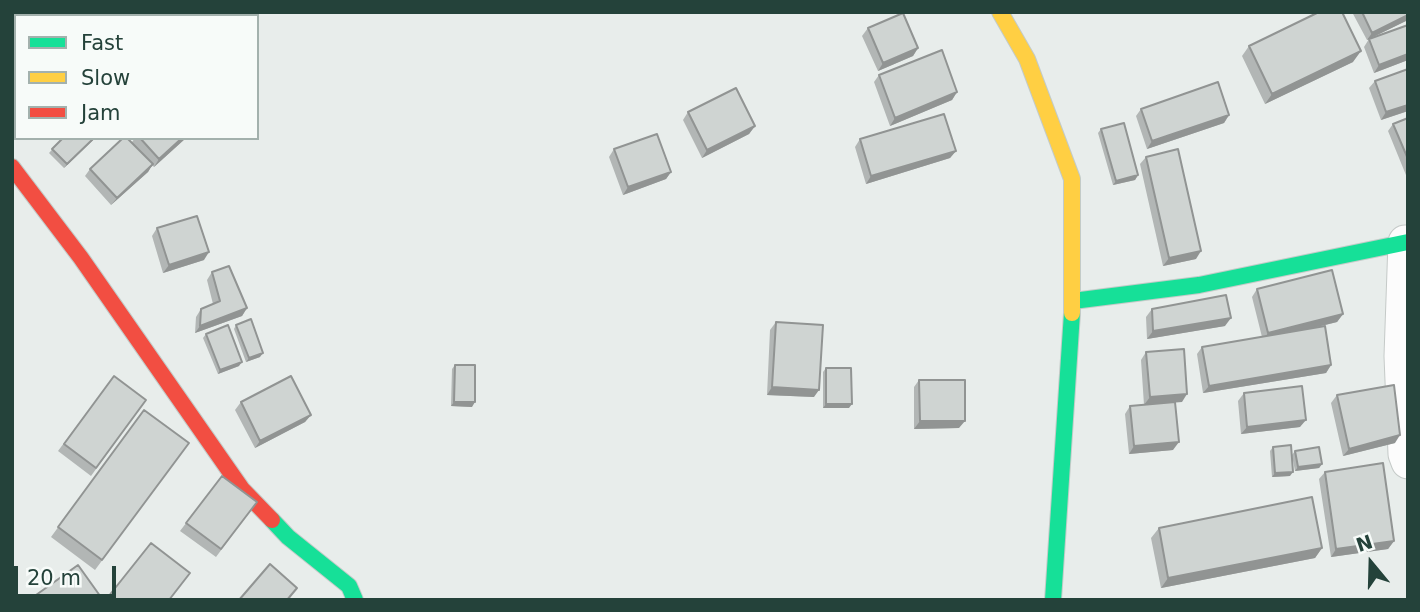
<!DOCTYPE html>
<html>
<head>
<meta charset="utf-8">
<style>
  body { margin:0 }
  #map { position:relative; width:1420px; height:612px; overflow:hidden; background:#e8edeb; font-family:"DejaVu Sans",sans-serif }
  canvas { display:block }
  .frame { position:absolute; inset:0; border:14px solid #24423a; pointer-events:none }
  .legend { position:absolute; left:14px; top:14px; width:245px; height:126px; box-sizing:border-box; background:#f7fbf9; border:2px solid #a3b1ad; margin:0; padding:9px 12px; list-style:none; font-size:21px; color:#24423a }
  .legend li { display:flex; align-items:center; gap:14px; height:35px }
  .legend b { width:35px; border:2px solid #a3b1ad }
  .north { position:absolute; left:1336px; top:528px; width:70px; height:70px; -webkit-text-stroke:5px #f7fbf9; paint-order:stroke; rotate:341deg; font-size:19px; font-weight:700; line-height:28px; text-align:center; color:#24423a }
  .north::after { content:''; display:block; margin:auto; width:24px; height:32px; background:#24423a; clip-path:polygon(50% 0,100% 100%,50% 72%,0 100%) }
  .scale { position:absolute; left:14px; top:566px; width:102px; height:32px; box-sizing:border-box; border:4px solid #24423a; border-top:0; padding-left:9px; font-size:21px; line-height:24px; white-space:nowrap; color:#24423a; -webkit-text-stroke:5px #f7fbf9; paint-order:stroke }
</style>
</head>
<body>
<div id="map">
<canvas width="1420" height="612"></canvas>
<div class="frame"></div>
<ul class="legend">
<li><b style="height:9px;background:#16e098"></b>Fast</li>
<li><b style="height:9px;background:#ffcf43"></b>Slow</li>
<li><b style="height:9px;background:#f24e42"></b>Jam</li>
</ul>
<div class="north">N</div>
<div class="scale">20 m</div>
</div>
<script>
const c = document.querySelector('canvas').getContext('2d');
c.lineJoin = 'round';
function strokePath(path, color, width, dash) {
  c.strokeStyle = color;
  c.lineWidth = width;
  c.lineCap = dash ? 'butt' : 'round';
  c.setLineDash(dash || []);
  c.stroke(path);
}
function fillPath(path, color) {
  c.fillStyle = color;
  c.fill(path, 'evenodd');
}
const street = new Path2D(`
  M1405,242L1401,356L1405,454L1408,462`);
const fast = new Path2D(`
  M1073,301L1199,285L1408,242
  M272,520L288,537L349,586L355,600
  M1053,600L1072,313`);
const slow = new Path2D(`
  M1000,12L1027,59L1072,179V313`);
const jam = new Path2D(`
  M12,167L81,258L242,489L272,520`);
strokePath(street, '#c5cac8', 35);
strokePath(fast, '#c3cbc8', 18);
strokePath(slow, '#c3cbc8', 18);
strokePath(jam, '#c3cbc8', 18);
strokePath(street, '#fcfcfc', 33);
strokePath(fast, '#16e098', 16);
strokePath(slow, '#ffcf43', 16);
strokePath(jam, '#f24e42', 16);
fillPath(new Path2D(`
  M12,12H121L116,16H16V57L12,60Z
  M1352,12H1408V20L1367,40Z
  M1408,25V60L1374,73L1364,47L1369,39Z
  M868,28L918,48L913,56L878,71L862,36Z
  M1249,46L1353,62L1265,104L1242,56Z
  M879,75L957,92L952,100L890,126L874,82Z
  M1375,81L1408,111L1381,120L1369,88Z
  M1141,109L1229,115L1224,123L1147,149L1136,116Z
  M688,112L755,126L749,134L702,158L683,120Z
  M1408,118V180L1388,131L1393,124Z
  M1101,129L1138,175L1135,180L1113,185L1098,133Z
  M63,138H95L64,168L49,153Z
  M135,138H186L154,167L152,165L148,172L111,205L85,176L90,169L132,142Z
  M860,139L956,151L950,158L866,184L855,147Z
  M614,149L671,172L666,179L623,195L609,157Z
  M1146,157L1196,259L1163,266L1140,164Z
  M157,228L204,260L163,273L152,236Z
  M212,272L247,308L242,316L195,333L196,317L201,309L213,304L207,280Z
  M1257,289L1343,314L1337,322L1310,329L1331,365L1326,373L1203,393L1197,354L1202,347L1262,337L1252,297Z
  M1152,309L1225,326L1147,339L1146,317Z
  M776,322L814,397L767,395L770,330Z
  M236,325L260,357L246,362L234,329Z
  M206,334L239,366L218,374L203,338Z
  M1146,352L1182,402H1175L1173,450L1129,454L1125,414L1130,406L1144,405L1141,360Z
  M455,365L472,407L451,406L452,369Z
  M826,368L849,408H823V372Z
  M114,376L146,400L91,476L58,451Z
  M919,380L959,428L914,429V387Z
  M1244,393L1300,427L1241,434L1238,401Z
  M1337,395L1395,443L1343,456L1331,403Z
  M241,402L311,415L305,422L255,448L235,410Z
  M144,410L189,443L95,570L51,537Z
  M1273,447L1290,476L1272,477L1270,451Z
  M1295,451L1322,464L1319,468L1295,471L1292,455Z
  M1325,472L1394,541L1388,549L1331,557L1319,479Z
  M222,476L257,502L216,557L180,531Z
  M1159,528L1322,548L1315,558L1161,588L1151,538Z`), '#b2b6b5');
fillPath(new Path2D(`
  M112,12H121L116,16H107Z
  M1408,15V20L1367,40L1372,33Z
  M918,48L913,56L878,71L883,63Z
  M1361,51L1353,62L1265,104L1272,94Z
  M1408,54V60L1374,73L1379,65Z
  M957,92L952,100L890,126L895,118Z
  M1408,105V111L1381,120L1386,112Z
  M1229,115L1224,123L1147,149L1152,141Z
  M755,126L749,134L702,158L707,150Z
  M94,138H95L64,168L67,164Z
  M182,138H186L154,167L159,159Z
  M956,151L950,158L866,184L871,176Z
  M153,164L148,172L111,205L117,198Z
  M671,172L666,179L623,195L628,187Z
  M1138,175L1135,180L1113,185L1116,181Z
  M1201,251L1196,259L1163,266L1169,258Z
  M209,252L204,260L163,273L169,265Z
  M247,308L242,316L195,333L200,326Z
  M1343,314L1337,322L1263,340L1268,333Z
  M1231,318L1225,326L1147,339L1153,331Z
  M263,353L260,357L246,362L249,358Z
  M242,362L239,366L218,374L220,370Z
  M1331,365L1326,373L1203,393L1209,386Z
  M772,387L819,390L814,397L767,395Z
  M1187,394L1182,402L1144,405L1150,397Z
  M454,402H475L472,407L451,406Z
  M826,404H852L849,408H823Z
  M311,415L305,422L255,448L260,441Z
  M1306,420L1300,427L1241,434L1247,427Z
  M920,421H965L959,428L914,429Z
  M1400,435L1395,443L1343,456L1349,449Z
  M1179,442L1173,450L1129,454L1134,446Z
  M1322,464L1319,468L1295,471L1298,467Z
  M1293,472L1290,476L1272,477L1275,473Z
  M1394,541L1388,549L1331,557L1336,549Z
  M1322,548L1315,558L1161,588L1168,578Z`), '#919493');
const building = new Path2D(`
  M12,12H45L48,16H16V53L12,56Z
  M56,12H112L107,16H58Z
  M1319,12H1342L1361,51L1272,94L1249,46Z
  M1362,12H1408V15L1372,33Z
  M903,13L918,48L883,63L868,28Z
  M1408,25V54L1379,65L1369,39Z
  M942,50L957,92L895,118L879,75Z
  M1408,69V105L1386,112L1375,81Z
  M1218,82L1229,115L1152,141L1141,109Z
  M736,88L755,126L707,150L688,112Z
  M944,114L956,151L871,176L860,139Z
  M1408,118V159L1393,124Z
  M1124,123L1138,175L1116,181L1101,129Z
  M657,134L671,172L628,187L614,149Z
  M63,138H94L67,164L52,149Z
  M123,138H127L153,164L117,198L90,169Z
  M140,138H182L159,159Z
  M1178,149L1201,251L1169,258L1146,157Z
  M197,216L209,252L169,265L157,228Z
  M229,266L247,308L200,326L201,309L220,301L212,272Z
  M1332,270L1343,314L1268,333L1257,289Z
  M1226,295L1231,318L1153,331L1152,309Z
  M251,319L263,353L249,358L236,325Z
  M776,322L823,325L819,390L772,387Z
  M228,325L242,362L220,370L206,334Z
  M1325,326L1331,365L1209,386L1202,347Z
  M1184,349L1187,394L1150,397L1146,352Z
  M455,365H475V402H454Z
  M826,368H851L852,404H826Z
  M114,376L146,400L96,468L64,444Z
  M291,376L311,415L260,441L241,402Z
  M919,380H965V421H920Z
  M1394,385L1400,435L1349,449L1337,395Z
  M1302,386L1306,420L1247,427L1244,393Z
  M1175,402L1179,442L1134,446L1130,406Z
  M144,410L189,443L102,560L58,527Z
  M1291,445L1293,472L1275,473L1273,447Z
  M1319,447L1322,464L1298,467L1295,451Z
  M1383,463L1394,541L1336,549L1325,472Z
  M222,476L257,502L221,549L186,523Z
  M1312,497L1322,548L1168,578L1159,528Z
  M151,543L190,573L169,600H111L108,597Z
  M270,564L297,588L287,600H239Z
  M78,565L103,600H29Z`);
fillPath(building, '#cfd4d2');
strokePath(building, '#919493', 2);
</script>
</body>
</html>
